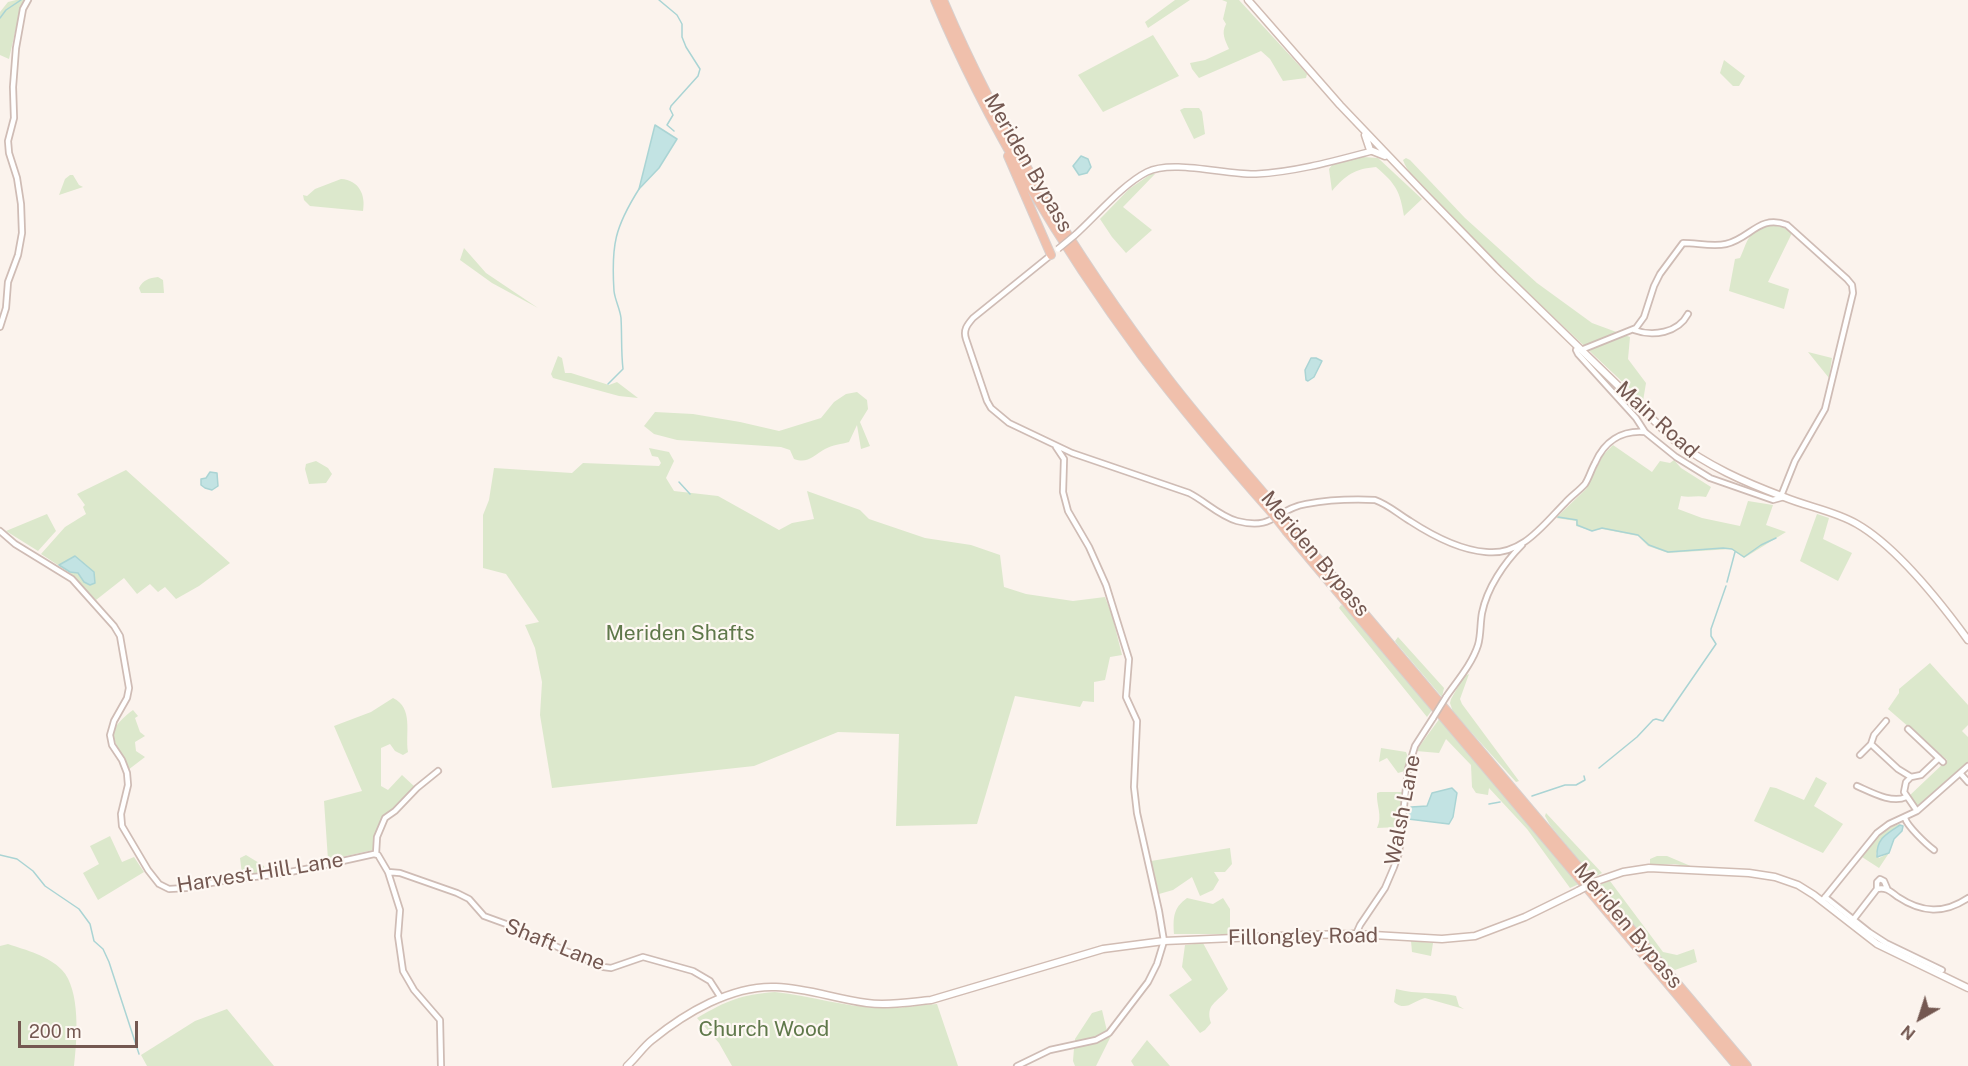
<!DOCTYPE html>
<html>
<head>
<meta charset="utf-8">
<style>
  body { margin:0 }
  #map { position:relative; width:1968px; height:1066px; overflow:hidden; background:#fbf3ed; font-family:"Public Sans",sans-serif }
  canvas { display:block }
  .north { position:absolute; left:1890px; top:988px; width:60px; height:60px; -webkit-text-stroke:4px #fef8f3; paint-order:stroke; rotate:219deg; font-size:16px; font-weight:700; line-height:24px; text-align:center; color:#745851 }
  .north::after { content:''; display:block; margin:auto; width:21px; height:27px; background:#745851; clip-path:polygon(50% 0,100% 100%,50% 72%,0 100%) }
  .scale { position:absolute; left:18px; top:1021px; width:120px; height:27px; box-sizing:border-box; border:3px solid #745851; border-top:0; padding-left:8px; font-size:18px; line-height:21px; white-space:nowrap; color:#745851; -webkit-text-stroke:4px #fef8f3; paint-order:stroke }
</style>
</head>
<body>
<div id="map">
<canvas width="1968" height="1066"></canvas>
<div class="north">N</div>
<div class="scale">200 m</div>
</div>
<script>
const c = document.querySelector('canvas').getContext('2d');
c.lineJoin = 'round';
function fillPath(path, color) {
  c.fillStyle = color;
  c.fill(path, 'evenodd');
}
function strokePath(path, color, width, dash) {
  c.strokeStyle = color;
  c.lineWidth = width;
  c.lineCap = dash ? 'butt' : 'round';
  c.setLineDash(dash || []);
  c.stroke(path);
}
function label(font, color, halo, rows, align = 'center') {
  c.font = font + ' "Public Sans",sans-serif';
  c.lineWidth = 4.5;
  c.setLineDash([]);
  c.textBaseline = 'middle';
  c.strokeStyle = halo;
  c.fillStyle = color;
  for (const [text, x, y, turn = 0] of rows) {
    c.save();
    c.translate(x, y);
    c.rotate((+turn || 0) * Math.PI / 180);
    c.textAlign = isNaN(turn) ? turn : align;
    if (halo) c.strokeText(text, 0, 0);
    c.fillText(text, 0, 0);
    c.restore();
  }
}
fillPath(new Path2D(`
  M16,0H27L20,10L9,59L0,55V12L8,2Z
  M1175,0H1190L1148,28L1145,22Z
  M1222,0H1239L1307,74L1306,78L1283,81L1270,59L1261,51L1199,78L1192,69L1190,63L1205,60L1229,49C1225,40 1221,33 1226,24L1223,19L1227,2Z
  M1153,35L1179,76L1103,112L1078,75Z
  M1724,60L1745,76L1739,86H1733L1720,73Z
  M1184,108H1199L1202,112L1205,134L1194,139L1180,110Z
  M1363,157L1378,158L1422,199L1404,216C1400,191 1396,184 1376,167C1354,169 1346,175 1332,191L1329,169L1332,165Z
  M1406,158L1410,160L1465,218L1537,283L1592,323L1630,337L1628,359L1646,383L1643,401C1582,344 1522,288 1463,229C1446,213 1410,181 1403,160Z
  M1151,174H1155L1123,207L1152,230L1126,253L1112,237L1100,219L1129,189Z
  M70,175H73L79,185L83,187L59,195L65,179Z
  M341,179C359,180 366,195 363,211L310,206L304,200L303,195L307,196L315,189Z
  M1769,225L1783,227L1792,233L1768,282L1789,289L1784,309L1729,291L1735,259L1740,258C1748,241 1747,231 1769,225Z
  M464,248L486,273L538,308L492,283L460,260Z
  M158,277L163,280L164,293H141L139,288C143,280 149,278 158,277Z
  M1808,352L1832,358L1829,378Z
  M558,356L562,358L565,373H571L609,385L617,382L638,398L619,396L553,378L551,374Z
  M857,392L867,400L868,409L860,422L870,446L861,449L857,425L849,442C842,444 832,445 825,449C813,456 808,464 794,459L790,450L781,447L677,440L654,434L644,426L655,412L693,414L740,422L779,431L821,418L834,402L846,394Z
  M1613,445L1652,472L1660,461L1670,463L1674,460L1681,468L1711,487L1706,497C1697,495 1690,498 1681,496L1678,509L1702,518L1740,526L1748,501L1773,505L1766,525L1786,532L1744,558L1731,549L1668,553L1648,546L1638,536L1602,529L1592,531L1576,526V521L1556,518L1586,489L1603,455Z
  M649,448L669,452L674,461L666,478L674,491L718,496L779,530L792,523L814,519L807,491L860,510L869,519L925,538L971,545L1000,555L1004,587L1026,594L1073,601L1105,597L1112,615L1122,655L1110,657L1105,680L1094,682V702L1083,701L1080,707L1015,696L977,824L896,826L899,734L838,732L754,766L552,788L540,715L542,682L535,648L525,625L539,622L506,574L483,568V515L489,500L494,468L572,473L583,463L659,466L661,463L658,457L652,456Z
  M316,461L328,468L332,474L326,483L309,484L305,469L306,464Z
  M126,470L230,563L199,586L176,599L165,587L158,592L150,584L137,594L124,578L96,600L70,573L41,554L65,527L86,514L83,507L85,505L77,494Z
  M47,514L56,531L38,551L6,531Z
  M1817,514L1829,518L1823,539L1852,553L1838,581L1800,561Z
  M1341,605L1346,607L1432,710L1427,717L1339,608Z
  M1398,637L1444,688L1442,697L1397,644L1395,641Z
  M1930,663L1968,705V725L1962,731L1968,737V764L1921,805L1916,806L1908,797L1947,760L1888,709L1899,693V689Z
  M1469,674L1460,699L1462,704L1519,781L1516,782L1453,712L1450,703L1451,699L1464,676Z
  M393,698C414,708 405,733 408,752L403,755L395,751L390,744L381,748V786L388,790L402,775L415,787L396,809L383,818L373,850L328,860L324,801L362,791L334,726L371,712Z
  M133,710L138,716L135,718L140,732L145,736L135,742L136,751L145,757L128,770C118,738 99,736 133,710Z
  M1440,718L1579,884L1570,888L1527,829L1489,788L1488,795L1476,793L1472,787L1471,765L1446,739L1439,753L1416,751Z
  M1381,748L1406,752L1409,760L1405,771L1398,773L1387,758L1379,762Z
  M1816,777L1827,783L1814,806L1843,824L1823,853L1754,821L1770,787L1776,788L1804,800Z
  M1380,792H1404L1399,827L1377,828C1383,816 1376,805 1377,793Z
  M1546,813L1602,873L1593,878L1550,825L1545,816Z
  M1899,824L1900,825C1885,835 1884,839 1876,854L1879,858L1889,853L1879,868L1862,857C1872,843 1881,830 1899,824Z
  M110,836L122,862L134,857L144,872L98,900L83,873L99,864L90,846Z
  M1230,848L1232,864L1225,872H1214L1219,880L1213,890L1200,896L1192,877L1173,890L1159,894L1151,861Z
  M246,855L264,866L265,872L242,874L240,858Z
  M1657,856H1667L1693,867L1674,864L1650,865V859Z
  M1610,881L1663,952L1677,955L1694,949L1697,962L1675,970L1664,962L1599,885Z
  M1187,898L1213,904L1223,898L1230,909V934H1174C1173,918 1173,908 1187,898Z
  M1411,941L1433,943L1431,956L1412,952Z
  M1203,943L1228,989C1217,1003 1205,1004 1211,1023L1205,1030L1200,1033L1169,995L1192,980L1182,967L1185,945Z
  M8,944C26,950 49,956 62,970C81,990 77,1041 74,1066H0V946Z
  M1396,989C1417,995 1436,991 1456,996L1459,1006L1464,1009L1425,998C1413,1001 1406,1012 1394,1002Z
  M775,992C811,996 845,1007 881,1008C899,1009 919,1005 937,1004L958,1066H732L719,1043L697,1018C728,1000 740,995 775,992Z
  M227,1009L274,1066H147L141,1055L195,1021Z
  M1102,1010L1107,1031L1101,1036L1075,1044V1039L1092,1013Z
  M1112,1034L1096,1066H1075L1073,1061L1074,1048L1096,1042Z
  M1147,1040L1170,1066H1134L1131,1061Z`), '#dce8cc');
const water = new Path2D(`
  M655,125L677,139L659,168L639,189Z
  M1081,156L1088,159L1091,167L1087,173L1079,175L1073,166Z
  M1311,358H1316L1322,361L1314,377L1308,381L1306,380L1305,370Z
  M210,472L217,473L218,486L212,490L205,488L201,485V479L206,478Z
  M75,556L94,572L95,583L90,585L84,582L78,573L70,572L59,565Z
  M1452,788L1457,793L1453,817L1449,824L1408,819L1411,807L1427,806L1432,793Z
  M1900,825L1903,826L1902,831L1894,839L1889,853L1877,857C1876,839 1886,834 1900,825Z`);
fillPath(water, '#c2e3e3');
strokePath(water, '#aad4d4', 1.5);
strokePath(new Path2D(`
  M659,0L677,15L682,24V37L686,47L700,69L698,76L671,106L670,109L673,115L667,125L674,131
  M0,18L6,10L21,0
  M608,384L623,369C621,352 622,335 621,318C620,309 615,300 614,291C611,245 615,227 639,189
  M679,482L690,494
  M1558,517L1577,520V525L1592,531L1602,528L1638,535L1649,545L1668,552L1723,548L1732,549L1744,557L1761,545L1776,538
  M1727,582L1735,552
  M1599,768L1637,737L1653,720L1656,719L1663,721L1716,644L1711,636V629L1726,586
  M1532,796L1565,785H1576L1585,780L1584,776
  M1489,804L1500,802
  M0,855L17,859L33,871L45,886L79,909L90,924L94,941L103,949L109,962L139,1054`), '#aad4d4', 1.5);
const minor = new Path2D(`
  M1051,255L973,318C967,325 963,330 966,339L987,401L991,408L1009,423L1072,453L1189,493C1205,501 1219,516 1237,521C1275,531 1275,509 1306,504C1328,500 1353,499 1375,500C1389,505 1398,514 1410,521C1433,536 1459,550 1486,552C1522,556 1543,525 1565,503C1571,496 1579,491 1585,484C1589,478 1591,470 1595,463C1604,442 1621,430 1645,432
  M0,327L6,308L8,282L18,255L22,233L21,204L17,178L9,153L8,141L14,118L13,87L16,48L23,9L28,0
  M1634,330C1653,337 1678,333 1688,314
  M1578,347L1576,350L1578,354L1636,418L1645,432L1676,457L1710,478L1773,500L1784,497
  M1581,350L1636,328L1644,317L1654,286L1660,274L1683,243C1697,243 1713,247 1726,244C1750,239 1759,214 1787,225L1847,279L1852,285L1853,293L1825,409L1795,461L1781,496
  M0,531L15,544L72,579L114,626L120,636L129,688L127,698L114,721L110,735L112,745L122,760L127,773L128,785L121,814L122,826L148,870L159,884L169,889L186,888L231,879L274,875L311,868L374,854L378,855L388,872L400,910L398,936L403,971L414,990L440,1020L441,1066
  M1446,697C1457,681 1472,664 1478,645C1481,635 1480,624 1482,613C1487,588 1504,563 1522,545
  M1908,729L1943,762
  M1871,744L1898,769L1911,777
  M1860,755L1871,744L1874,735L1886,721
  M1960,773L1968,782
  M1857,786C1871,792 1892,804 1906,797
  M1917,811L1904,792L1906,782L1911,777L1921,775L1939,758
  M1905,818C1907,826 1926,844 1934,850
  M376,854L377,837L385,818L395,811L417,788L438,771
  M388,872L400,873L457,893L469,899L484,916L506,924L518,933L547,942L568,952L583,957L596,966L611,968L643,957L693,971L710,981L721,998
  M1877,889V882L1880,879L1884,881L1887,888
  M1825,897L1869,932L1886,943L1942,970
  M1822,901L1877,833L1889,824L1917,811L1968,766
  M1853,920L1877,889C1887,887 1891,892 1898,897C1922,913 1944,914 1968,898
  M1356,934L1360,925L1385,888L1394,867L1399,853L1408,769L1415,746L1433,718
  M1017,1066L1050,1050L1096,1040L1109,1033L1148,982L1157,964L1164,941L1159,911L1137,813L1134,787L1137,721L1126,697L1129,659L1106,585L1089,547L1068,511L1063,492L1064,459L1056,447`);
const tertiary = new Path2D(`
  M1075,235C1096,216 1123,184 1147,172C1172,159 1226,175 1256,174C1295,172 1334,161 1372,151`);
const secondary = new Path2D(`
  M1248,0L1340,105L1425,194L1499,270L1674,440C1708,466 1744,482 1784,497C1808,507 1835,511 1857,524C1897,547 1941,603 1968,640
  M1365,135L1370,150L1385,156
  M1597,881L1623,872L1649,868L1749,873L1775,877L1798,885L1814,895L1877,944L1968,988
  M627,1066C636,1058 643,1047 652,1040C685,1013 732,985 776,987C807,988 836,999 867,1003C888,1006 910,1002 931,1000L1103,949L1164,941L1304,935L1356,934L1442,939L1475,936L1525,917L1578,891`);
const trunk = new Path2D(`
  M935,0C987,124 1062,248 1142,356C1183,410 1227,462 1272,513
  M943,0C1000,134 1079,261 1167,377C1202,423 1241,466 1278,510
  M1008,156L1051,255
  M1293,529L1747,1066
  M1287,532L1737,1066`);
strokePath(minor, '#cfbcb5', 8);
strokePath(tertiary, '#cfbcb5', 8);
strokePath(secondary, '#d1bcb3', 9);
strokePath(trunk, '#d8d0ce', 10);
strokePath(minor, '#fff', 4.5);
strokePath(tertiary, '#fff', 5);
strokePath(secondary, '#fff', 6);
strokePath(trunk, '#f0c0ac', 8);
const minorBridge = new Path2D(`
  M1433,718L1446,697`);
const tertiaryBridge = new Path2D(`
  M1058,249L1075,235`);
const secondaryBridge = new Path2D(`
  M1578,891L1597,881`);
const trunkBridge = new Path2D(`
  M1278,510L1293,529
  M1272,513L1287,532`);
strokePath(minorBridge, '#cfbcb5', 8, []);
strokePath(tertiaryBridge, '#cfbcb5', 8, []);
strokePath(secondaryBridge, '#d1bcb3', 9, []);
strokePath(trunkBridge, '#d8d0ce', 10, []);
strokePath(minorBridge, '#fff', 4.5);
strokePath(tertiaryBridge, '#fff', 5);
strokePath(secondaryBridge, '#fff', 6);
strokePath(trunkBridge, '#f0c0ac', 8);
label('21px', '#745851', '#fef8f3', [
  ["Meriden Bypass",1028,163,60],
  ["Main Road",1657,420,42],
  ["Meriden Bypass",1315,554,50],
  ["Walsh Lane",1403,810,-79],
  ["Harvest Hill Lane",260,873,-9],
  ["Meriden Bypass",1628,926,50],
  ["Fillongley Road",1303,937,-1],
  ["Shaft Lane",555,945,22]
]);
label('21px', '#5f784a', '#fef8f3', [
  ["Meriden Shafts",680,634],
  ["Church Wood",764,1030]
]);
</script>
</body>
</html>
